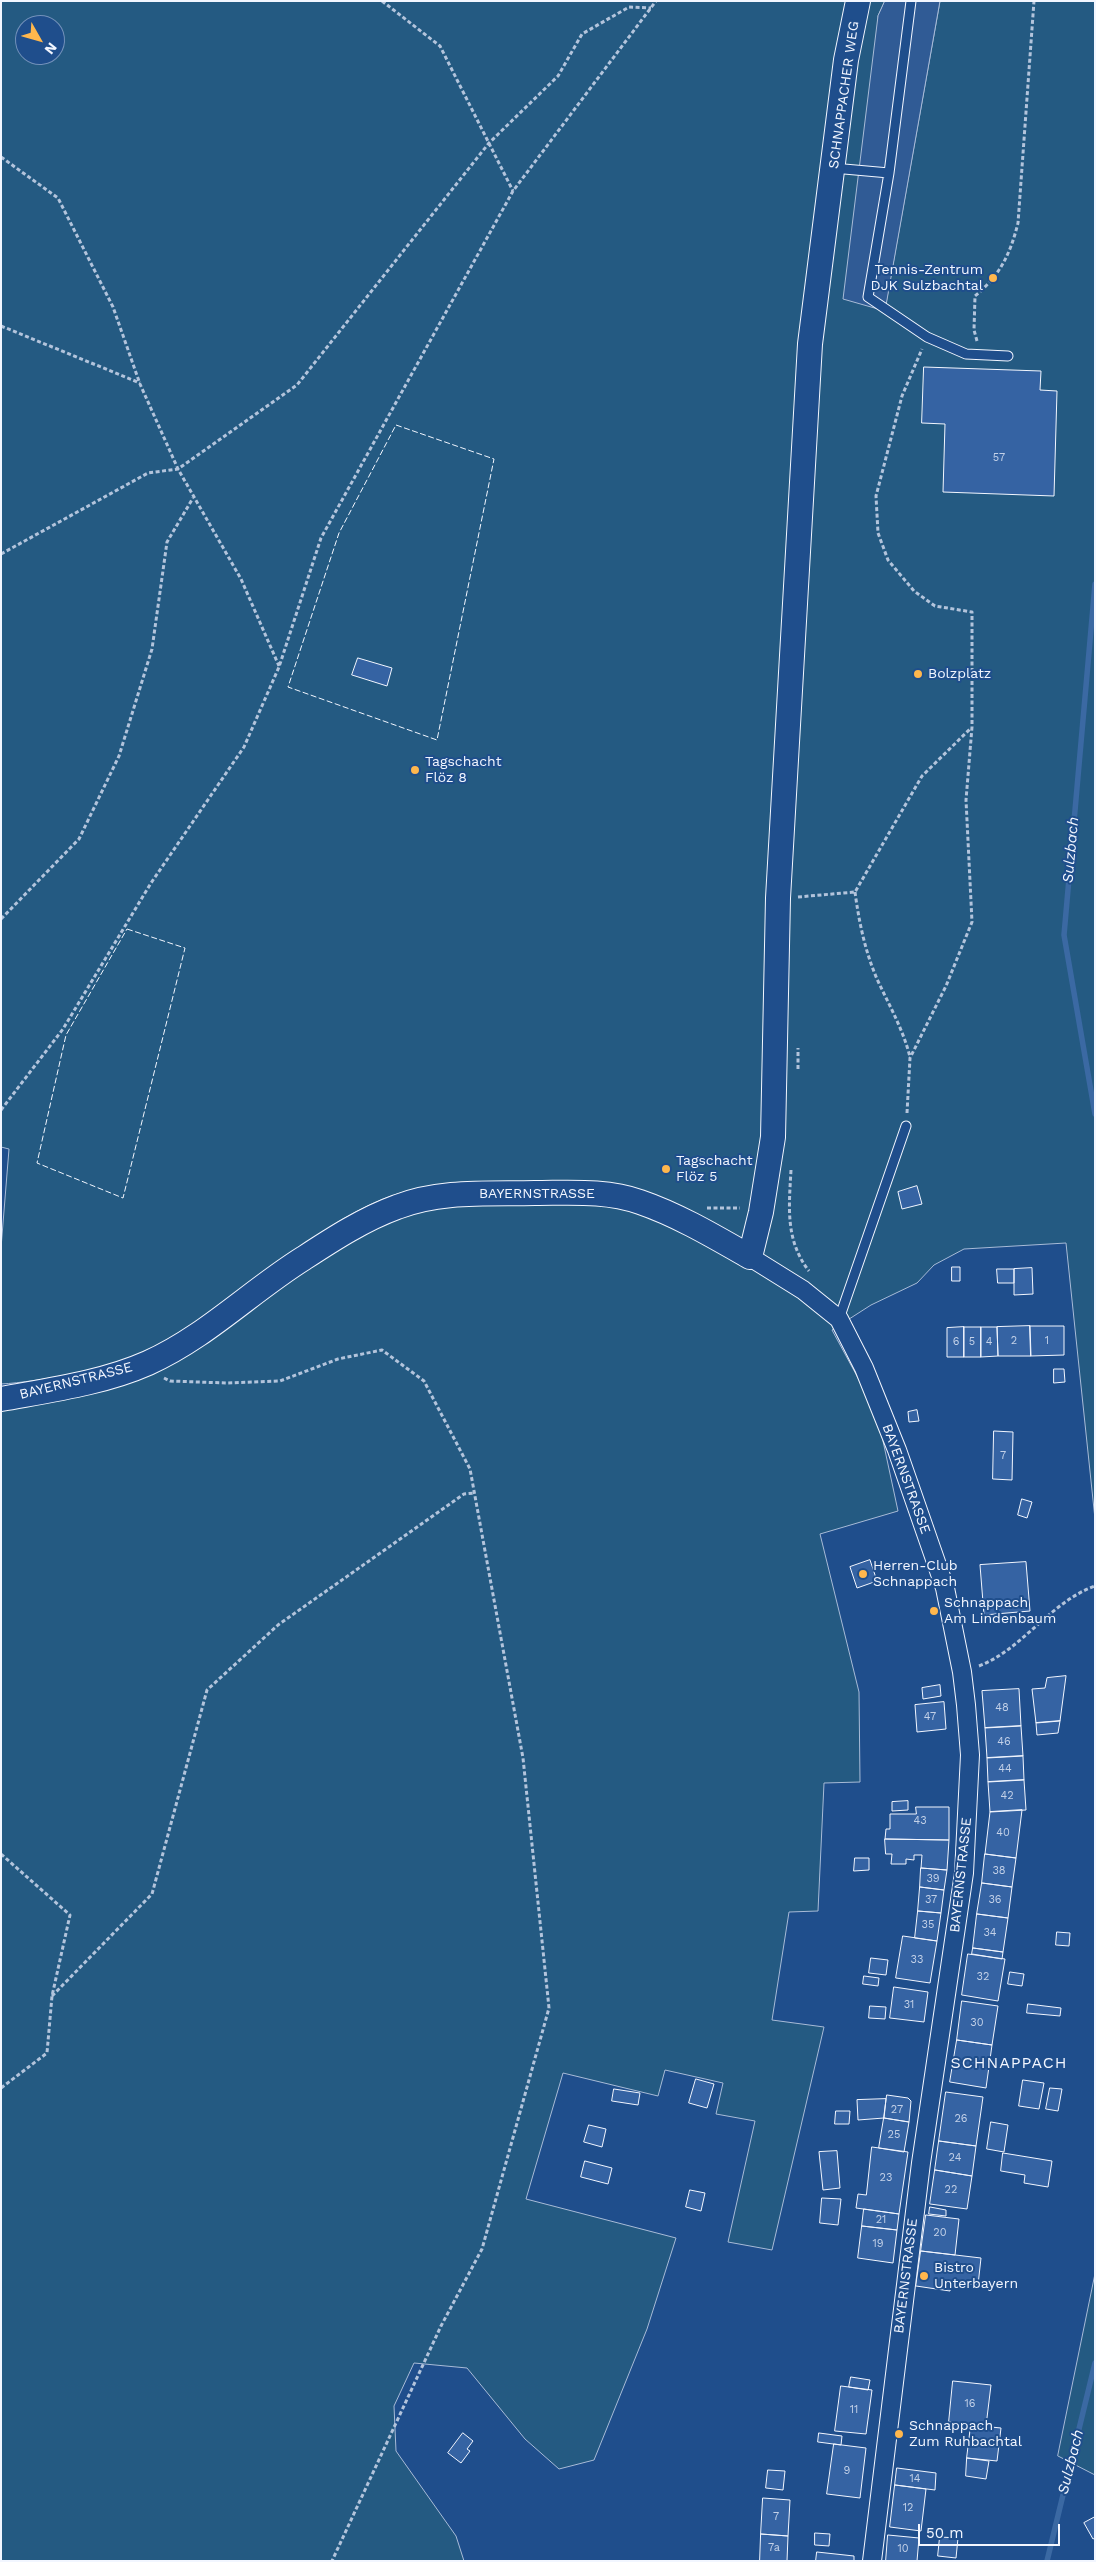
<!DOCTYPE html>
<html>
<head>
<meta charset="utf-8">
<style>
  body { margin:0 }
  #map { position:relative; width:1096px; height:2562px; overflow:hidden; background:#1f4e8c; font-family:"Work Sans",sans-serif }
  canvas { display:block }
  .frame { position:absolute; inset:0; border:2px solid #f2f6ff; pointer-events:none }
  .north { position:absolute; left:15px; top:15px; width:50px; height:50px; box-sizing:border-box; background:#1f4e8c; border:1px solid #7391ba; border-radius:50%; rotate:128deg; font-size:14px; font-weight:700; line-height:20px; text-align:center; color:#f2f6ff }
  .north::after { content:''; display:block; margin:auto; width:18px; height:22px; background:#ffb74d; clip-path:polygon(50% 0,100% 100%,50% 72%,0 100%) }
  .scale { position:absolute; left:918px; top:2524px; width:142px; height:22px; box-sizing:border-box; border:2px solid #f2f6ff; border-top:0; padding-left:6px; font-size:15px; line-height:18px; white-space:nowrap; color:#f2f6ff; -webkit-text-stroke:4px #1f4e8c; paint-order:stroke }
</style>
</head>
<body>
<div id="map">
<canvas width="1096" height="2562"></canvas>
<div class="frame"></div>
<div class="north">N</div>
<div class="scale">50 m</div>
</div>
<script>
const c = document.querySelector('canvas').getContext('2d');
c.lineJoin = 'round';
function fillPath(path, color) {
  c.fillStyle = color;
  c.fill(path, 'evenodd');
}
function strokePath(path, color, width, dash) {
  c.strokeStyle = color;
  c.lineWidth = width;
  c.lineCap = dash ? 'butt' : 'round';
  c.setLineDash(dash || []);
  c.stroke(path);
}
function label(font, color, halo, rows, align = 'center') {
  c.font = font + ' "Work Sans",sans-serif';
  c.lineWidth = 4;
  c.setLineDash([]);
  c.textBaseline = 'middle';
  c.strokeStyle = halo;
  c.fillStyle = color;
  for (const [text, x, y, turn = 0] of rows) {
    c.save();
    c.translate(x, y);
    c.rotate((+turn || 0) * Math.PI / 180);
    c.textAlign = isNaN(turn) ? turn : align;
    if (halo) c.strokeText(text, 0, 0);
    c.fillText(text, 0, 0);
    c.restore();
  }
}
const green = new Path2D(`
  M1,1H885L878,16L885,309L940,1H1095V1519L1066,1243L964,1249L934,1265L917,1283L871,1305L832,1330L877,1413L898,1511L820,1534L859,1692L860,1782L824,1783L818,1911L789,1912L772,2020L824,2027L772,2250L728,2242L755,2121L716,2114L723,2083L665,2070L658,2096L563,2073L526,2199L676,2238L647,2329L594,2460L559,2469L525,2439L467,2368L414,2363L394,2406L396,2451L456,2536L464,2561H1V1409L114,1385L308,1267L366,1232L401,1216L433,1207L616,1184C575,1180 533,1182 492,1184C459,1185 426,1184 394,1195C336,1215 284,1260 235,1296C207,1316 176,1336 145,1352C111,1368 39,1382 1,1384V1248L9,1149L1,1147ZM25,25H55V55H25Z
  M1095,2274V2475L1058,2456Z`);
fillPath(green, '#245a82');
strokePath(green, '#a8bbd7', 1);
const parking = new Path2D(`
  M885,1H940L885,311L843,299L878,16Z`);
fillPath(parking, '#305b95');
strokePath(parking, '#a8bbd7', 1);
strokePath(new Path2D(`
  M1095,584L1064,935L1095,1114
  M1047,2561L1095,2363`), '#3b69a3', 5.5);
const building = new Path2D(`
  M924,367L1041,371L1040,390L1057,391L1054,496L943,492L945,424L922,423Z
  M358,658L392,668L387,686L352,675Z
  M917,1186L922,1204L902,1209L898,1192Z
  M952,1267H960V1281H952Z
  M1032,1268L1033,1294L1014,1295V1269Z
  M997,1269H1014V1283H998Z
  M1030,1326L1031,1356H998L997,1327Z
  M1030,1326H1064V1355L1031,1356Z
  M964,1327V1357H947V1328Z
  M964,1327H981V1357H964Z
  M981,1327H997L998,1356L981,1357Z
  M1054,1369H1064L1065,1382L1054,1383Z
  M917,1410L919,1421L909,1422L908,1412Z
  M994,1431L1013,1432L1012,1480L993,1479Z
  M1022,1499L1032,1502L1027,1518L1018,1515Z
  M870,1560L877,1581L857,1588L850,1567Z
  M1026,1562L1030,1611L984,1615L980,1565Z
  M1066,1676L1060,1721L1036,1723L1032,1689L1045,1688L1047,1678Z
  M940,1685L941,1696L923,1699L922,1688Z
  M1019,1689L1021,1726L985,1728L982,1691Z
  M944,1702L946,1729L917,1732L915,1705Z
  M1060,1721L1058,1733L1037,1735L1036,1723Z
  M1021,1726L1023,1756L987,1758L985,1728Z
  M1023,1756L1024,1780L988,1782L987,1758Z
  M1024,1780L1026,1810L990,1812L988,1782Z
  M908,1801V1810L892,1811V1802Z
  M916,1807H949V1840L885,1839L886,1829H890V1814H916Z
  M1022,1810L1016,1858L985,1854L990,1812Z
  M885,1839L949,1840L947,1870L921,1868L922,1855H914V1860L906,1859V1864H891L892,1854H886Z
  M985,1854L1016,1858L1012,1887L982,1883Z
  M855,1858H869V1870L854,1871Z
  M921,1868L947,1870L944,1890L920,1887Z
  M982,1883L1012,1887L1008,1918L977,1914Z
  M920,1887L944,1890L941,1913L918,1911Z
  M918,1911L941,1913L937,1941L915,1938Z
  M977,1914L1008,1918L1003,1952L973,1948Z
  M1057,1932L1070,1933L1069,1946L1056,1945Z
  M903,1936L937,1941L930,1983L896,1978Z
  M973,1948L1003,1952L1002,1959L972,1954Z
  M968,1954L1005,1959L998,2001L962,1995Z
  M871,1958L888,1960L886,1975L869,1973Z
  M1010,1972L1024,1974L1022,1986L1008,1984Z
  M864,1976L879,1978L878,1986L863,1984Z
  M894,1987L928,1992L924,2022L890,2018Z
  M962,2001L998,2006L992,2045L957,2040Z
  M1028,2004L1061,2008L1060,2016L1027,2013Z
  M870,2006L886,2007L885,2019L869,2018Z
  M957,2040L992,2045L986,2088L950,2082Z
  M696,2079L714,2084L707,2108L689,2103Z
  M1023,2080L1044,2083L1039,2109L1019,2106Z
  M1050,2088L1062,2089L1058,2111L1046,2109Z
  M614,2089L640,2093L638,2105L612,2101Z
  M946,2092L983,2097L976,2146L939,2141Z
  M887,2095L908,2098L911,2101L909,2122L884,2118Z
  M886,2099L884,2118L858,2120L857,2100Z
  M836,2111H850L849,2124H835Z
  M884,2118L909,2122L904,2152L879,2148Z
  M991,2122L1008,2125L1004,2152L987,2149Z
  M589,2125L606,2129L602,2147L584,2142Z
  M939,2141L976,2146L972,2176L935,2170Z
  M872,2147L908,2152L899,2214L856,2208L858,2194L866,2195Z
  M837,2151L840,2188L823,2190L819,2152Z
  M1003,2153L1052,2161L1048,2187L1024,2183L1025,2175L1001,2171Z
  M585,2161L612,2168L608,2184L581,2177Z
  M935,2170L972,2176L967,2209L930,2204Z
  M690,2190L705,2193L701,2211L686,2207Z
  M822,2198L841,2199L838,2225L820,2223Z
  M930,2207L946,2210V2216L929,2214Z
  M864,2209L899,2214L897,2230L862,2226Z
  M926,2215L959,2219L955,2255L921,2251Z
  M862,2226L897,2230L893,2263L858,2258Z
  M921,2251L981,2258L978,2285L951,2282L950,2291L916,2286Z
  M851,2377L870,2380L868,2390L849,2387Z
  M953,2381L991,2385L986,2426L949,2422Z
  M841,2386L872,2390L866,2434L835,2431Z
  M971,2425L1001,2428L997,2461L967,2458Z
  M463,2433L473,2441L467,2449L470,2451L461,2463L448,2453Z
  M819,2433L842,2436L841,2445L818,2442Z
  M834,2444L866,2448L860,2498L827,2494Z
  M967,2458L989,2461L986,2479L966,2476Z
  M897,2468L936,2473L935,2490L895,2485Z
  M768,2470L785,2471L783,2490L766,2488Z
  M895,2485L926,2489L921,2531L890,2527Z
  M763,2498L790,2500L788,2536L761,2534Z
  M1095,2517V2538L1093,2539L1084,2523Z
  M815,2533L830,2534L829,2546L815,2545Z
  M761,2534L788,2536L787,2561H760Z
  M888,2535L919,2538L917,2561H886Z
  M940,2537L958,2538L956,2558L938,2556Z
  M817,2552L854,2556V2561H816Z`);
fillPath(building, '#3563a3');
strokePath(building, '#f2f6ff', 1);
const lane = new Path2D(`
  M911,1L889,173L868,297L927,337L966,354L1008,356
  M833,168L889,173
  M839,1319L906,1126`);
const street = new Path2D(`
  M750,1257L803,1290L839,1319L864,1368L897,1450L945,1588L962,1672L966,1705L970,1755L964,1873L921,2163L872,2561`);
const secondary = new Path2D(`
  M1,1399C50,1390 103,1383 148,1363C206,1337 251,1291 304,1258C333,1239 364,1219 397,1207C440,1190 489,1194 535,1193C570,1193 606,1190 640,1202C678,1215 715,1237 750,1257L761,1212L773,1137L778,898L810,344L846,60L858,1`);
strokePath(lane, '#f2f6ff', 11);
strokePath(street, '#f2f6ff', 20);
strokePath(secondary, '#f2f6ff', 26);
strokePath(new Path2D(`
  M382,1L440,46L513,191
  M1,157L58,198L113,307L140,384L178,469L241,579L279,666
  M1,326L140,383
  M977,341L974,330L975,296C1000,275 1010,255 1018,223L1034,1
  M1,554L148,473L178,469L297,385L489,143L558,76L582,34L629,7L651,8
  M855,892C859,922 865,951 877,979C889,1005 903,1029 910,1057
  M798,897L855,892L922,776L971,728
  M1,919L79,839L119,756L152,649L167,542L193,498
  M798,1069V1048
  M1,1110L63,1029L151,883L244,747L279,667L321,538L513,191L656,1
  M907,1113L910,1058L946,986L972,922L966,800L972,727V612L935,606L914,591L888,560L878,533L876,496L902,396L922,349
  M791,1170C789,1207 785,1240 809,1271
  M707,1208H740
  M164,1378L170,1381L226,1383L280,1381L338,1359L382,1350L424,1381L470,1469L523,1758L549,2008L482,2249L441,2326L332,2561
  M979,1666C1023,1649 1050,1602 1095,1586
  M1,1854L70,1915L52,1996L47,2053L1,2088
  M52,1996L152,1894L207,1690L278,1625L464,1494L475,1493`), '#b3c4dc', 3, [4, 2.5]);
strokePath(lane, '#1f4e8c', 9);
strokePath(street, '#1f4e8c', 18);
strokePath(secondary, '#1f4e8c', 24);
strokePath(new Path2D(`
  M396,425L494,459L437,740L288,687L339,533Z
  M127,929L185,948L123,1198L37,1163L66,1035Z`), '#f2f6ff', 1, [6, 2.5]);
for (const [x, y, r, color] of [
  [993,278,5,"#ffb74d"],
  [918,674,5,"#ffb74d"],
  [415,770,5,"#ffb74d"],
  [666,1169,5,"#ffb74d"],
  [863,1574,5,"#ffb74d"],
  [934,1611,5,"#ffb74d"],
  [924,2276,5,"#ffb74d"],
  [899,2434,5,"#ffb74d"]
]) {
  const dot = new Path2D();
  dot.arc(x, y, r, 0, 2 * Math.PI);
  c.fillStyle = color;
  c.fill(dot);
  strokePath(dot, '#1f4e8c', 2);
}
label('11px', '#c3d1e8', null, [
  ["57",999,458],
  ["2",1014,1341],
  ["1",1047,1341],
  ["6",956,1342],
  ["5",972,1342],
  ["4",989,1342],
  ["7",1003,1456],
  ["48",1002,1708],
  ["47",930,1717],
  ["46",1004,1742],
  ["44",1005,1769],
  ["42",1007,1796],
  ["43",920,1821],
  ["40",1003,1833],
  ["38",999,1871],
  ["39",933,1879],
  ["37",931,1900],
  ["36",995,1900],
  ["35",928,1925],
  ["34",990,1933],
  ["33",917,1960],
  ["32",983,1977],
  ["31",909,2005],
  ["30",977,2023],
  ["27",897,2110],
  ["26",961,2119],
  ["25",894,2135],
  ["24",955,2158],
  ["23",886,2178],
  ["22",951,2190],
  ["21",881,2220],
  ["20",940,2233],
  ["19",878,2244],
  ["16",970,2404],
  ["11",854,2410],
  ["9",847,2471],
  ["14",915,2479],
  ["12",908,2508],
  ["7",776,2517],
  ["7a",774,2548],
  ["10",903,2549]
]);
label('14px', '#f2f6ff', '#1f4e8c', [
  ["SCHNAPPACHER WEG",844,95,-82],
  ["BAYERNSTRASSE",537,1194],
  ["BAYERNSTRASSE",76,1381,-14],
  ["BAYERNSTRASSE",906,1479,70],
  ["BAYERNSTRASSE",961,1875,-84],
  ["BAYERNSTRASSE",906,2276,-83]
]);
label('14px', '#f2f6ff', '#1f4e8c', [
  ["Tennis-Zentrum",983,270,"right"],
  ["DJK Sulzbachtal",983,286,"right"],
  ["Bolzplatz",928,674],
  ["Tagschacht",425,762],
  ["Flöz 8",425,778],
  ["Tagschacht",676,1161],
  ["Flöz 5",676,1177],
  ["Herren-Club",873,1566],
  ["Schnappach",873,1582],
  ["Schnappach",944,1603],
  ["Am Lindenbaum",944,1619],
  ["Bistro",934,2268],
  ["Unterbayern",934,2284],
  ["Schnappach",909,2426],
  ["Zum Ruhbachtal",909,2442]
], 'left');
label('italic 15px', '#f2f6ff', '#1f4e8c', [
  ["Sulzbach",1071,850,-85],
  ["Sulzbach",1071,2462,-76]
]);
c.letterSpacing = '1px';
label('16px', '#f2f6ff', '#1f4e8c', [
  ["SCHNAPPACH",1009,2063]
]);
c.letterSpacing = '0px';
</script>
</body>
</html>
